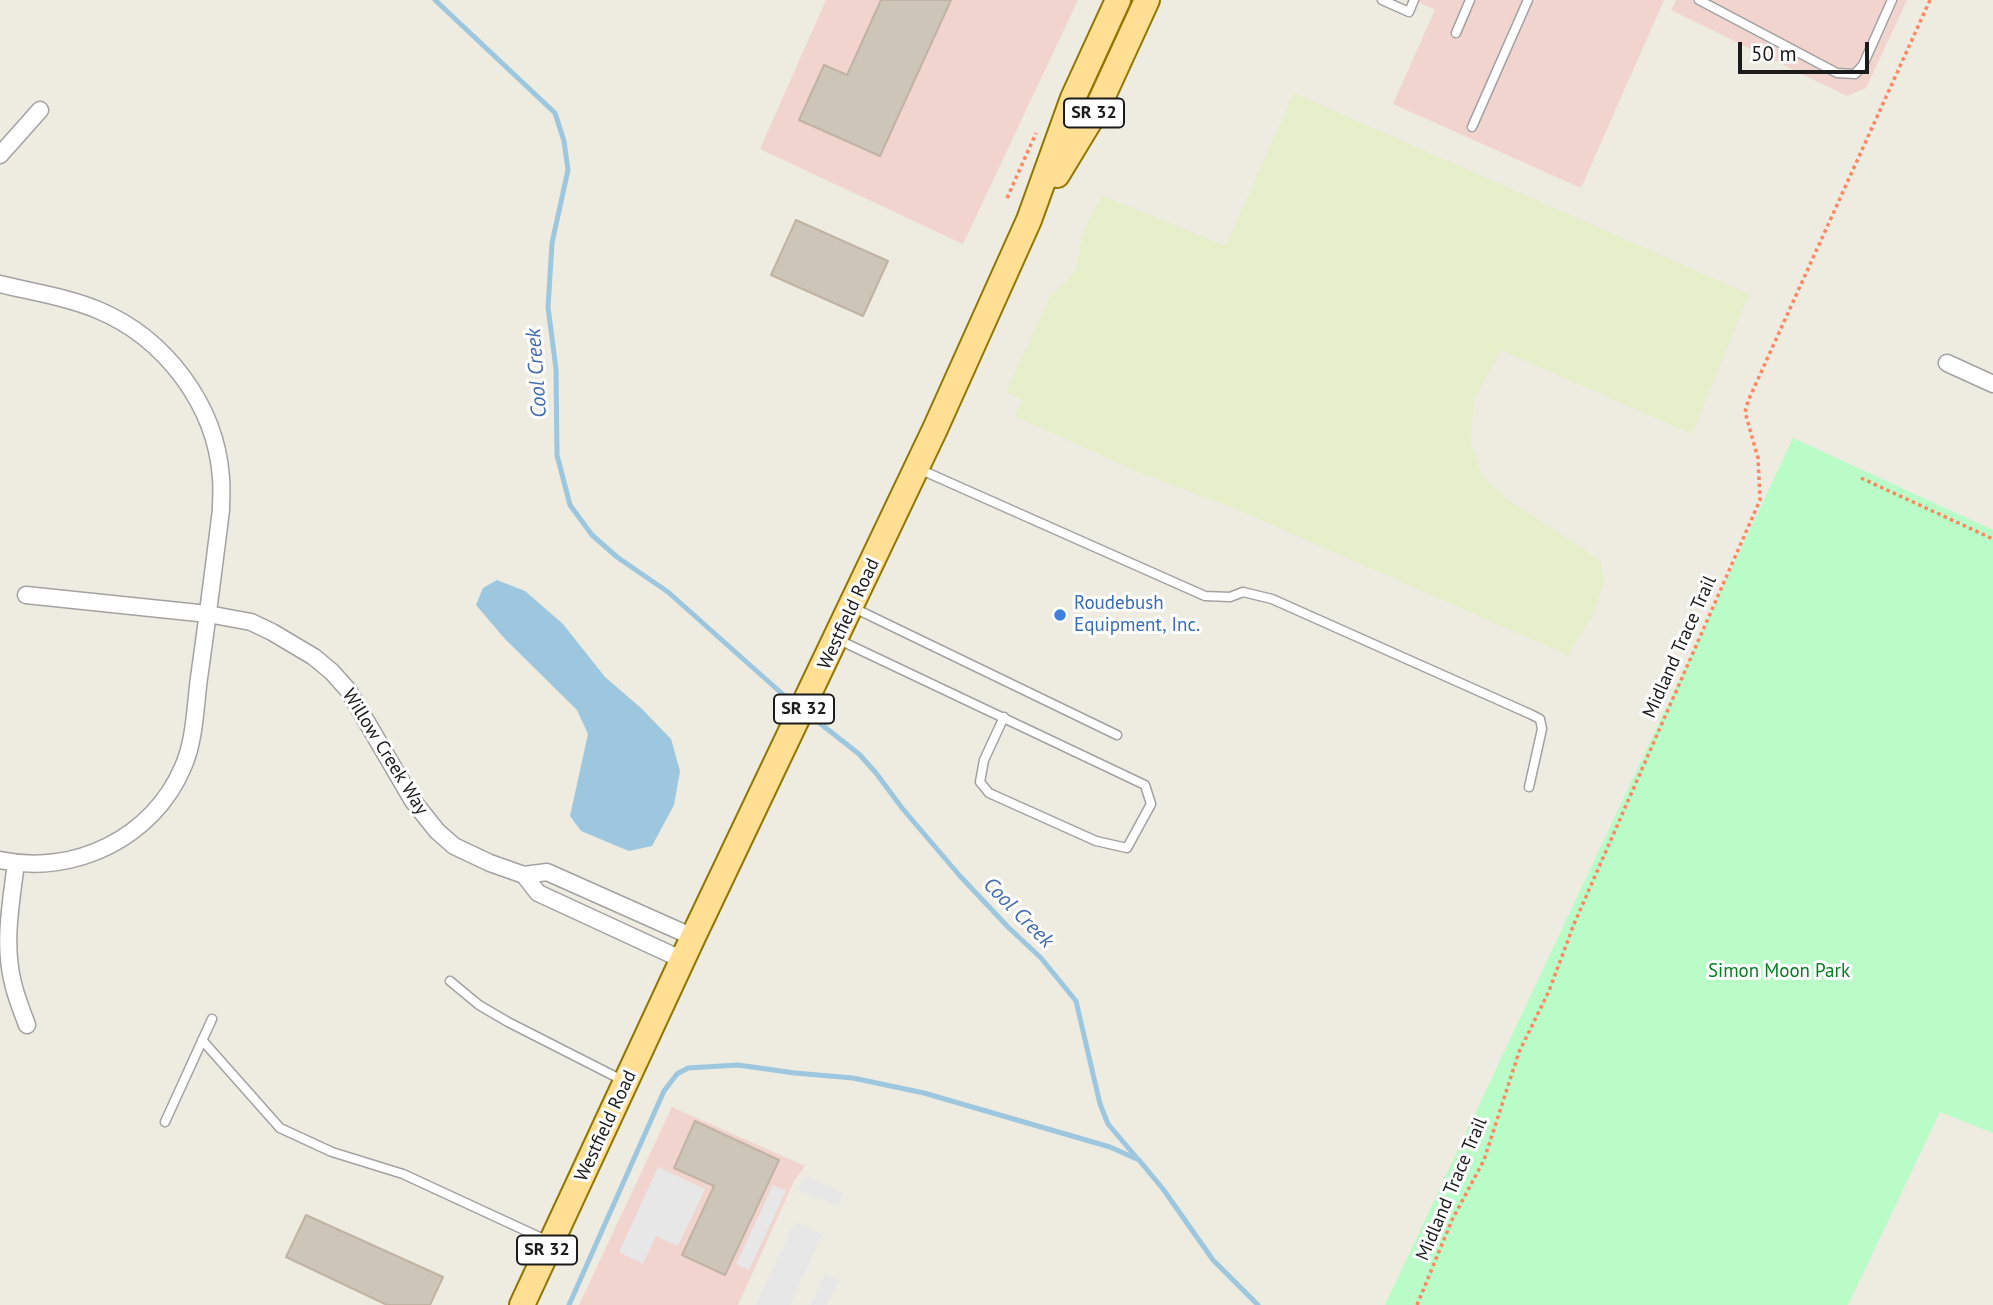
<!DOCTYPE html>
<html>
<head>
<meta charset="utf-8">
<style>
  body { margin:0 }
  #map { position:relative; width:1993px; height:1305px; overflow:hidden; background:#eeebe0; font-family:"PT Sans",sans-serif }
  canvas { display:block }
  .scale { position:absolute; left:1738px; top:42px; width:131px; height:32px; box-sizing:border-box; border:4px solid #1b1b1b; border-top:0; padding-left:9px; font-size:21px; line-height:24px; white-space:nowrap; color:#1b1b1b; -webkit-text-stroke:5px #fff; paint-order:stroke }
</style>
</head>
<body>
<div id="map">
<canvas width="1993" height="1305"></canvas>
<div class="scale">50 m</div>
</div>
<script>
const c = document.querySelector('canvas').getContext('2d');
c.lineJoin = 'round';
function fillPath(path, color) {
  c.fillStyle = color;
  c.fill(path, 'evenodd');
}
function strokePath(path, color, width, dash) {
  c.strokeStyle = color;
  c.lineWidth = width;
  c.lineCap = dash ? 'butt' : 'round';
  c.setLineDash(dash || []);
  c.stroke(path);
}
function label(font, color, halo, rows, align = 'center') {
  c.font = font + ' "PT Sans",sans-serif';
  c.lineWidth = 6;
  c.setLineDash([]);
  c.textBaseline = 'middle';
  c.strokeStyle = halo;
  c.fillStyle = color;
  for (const [text, x, y, turn = 0] of rows) {
    c.save();
    c.translate(x, y);
    c.rotate((+turn || 0) * Math.PI / 180);
    c.textAlign = isNaN(turn) ? turn : align;
    if (halo) c.strokeText(text, 0, 0);
    c.fillText(text, 0, 0);
    c.restore();
  }
}
fillPath(new Path2D(`
  M826,0H1078L963,244L760,149Z
  M1414,0H1664L1581,188L1393,104L1435,10Z
  M1676,0H1907L1866,88L1847,96L1671,10Z
  M672,1107L805,1166L794,1181L738,1305H579Z`), '#f0d4cd');
fillPath(new Path2D(`
  M1294,93L1749,294L1692,434L1501,350L1474,399L1471,442L1482,476L1507,499L1600,560L1604,581L1595,611L1568,655L1234,508L1141,473L1015,416L1023,400L1006,392L1051,295L1066,282L1076,270L1082,237L1090,217L1103,196L1226,246Z`), '#e7eeca');
fillPath(new Path2D(`
  M1793,438L1993,530V1133L1940,1112L1848,1305H1385Z`), '#b9fcc7');
fillPath(new Path2D(`
  M658,1167L705,1189L678,1246L656,1236L643,1264L619,1252Z
  M805,1176L844,1193L838,1207L798,1190Z
  M773,1185L786,1191L749,1270L736,1264Z
  M795,1222L822,1234L790,1305H756Z
  M825,1274L839,1280L827,1305H811Z`), '#e7e7e7');
fillPath(new Path2D(`
  M497,580L525,591L563,624L605,677L641,708L671,739L680,771L674,805L652,846L629,851L581,831L570,816L588,734L577,710L505,639L476,605L483,588Z`), '#9dc7df');
strokePath(new Path2D(`
  M435,0L555,113L564,141L568,170L552,243L548,307L556,369L557,455L570,505L592,535L617,557L668,592L788,699
  M817,721L859,754L876,773L902,808L960,876L1008,927L1041,958L1076,1001L1100,1104L1108,1124L1136,1157
  M569,1305L664,1091L677,1074L688,1068L738,1065L795,1073L853,1078L924,1093L1110,1147L1139,1160L1163,1189L1213,1260L1258,1305`), '#9dc7df', 5);
const building = new Path2D(`
  M881,0H951L880,156L799,120L824,65L847,75Z
  M796,220L888,261L863,316L771,275Z
  M695,1121L779,1160L725,1275L682,1255L714,1186L674,1168Z
  M306,1215L443,1277L430,1305H387L286,1257Z`);
fillPath(building, '#cec5b9');
strokePath(building, '#c0b3a2', 2);
const service = new Path2D(`
  M1382,0L1409,12L1414,0
  M1699,0L1837,73L1855,74L1863,65L1892,0
  M1456,33L1470,0
  M1472,127L1528,0
  M919,469L1205,596L1230,597L1243,592L1272,599L1530,714L1540,719L1542,729L1529,787
  M854,608L1117,735
  M839,640L1145,785L1151,804L1127,848L1096,841L989,793L980,782L984,760L1004,717
  M450,981L479,1005L508,1022L622,1080
  M202,1040L280,1128L332,1152L403,1174L548,1241
  M165,1122L212,1019`);
const minor = new Path2D(`
  M0,155L40,110
  M0,284C32,292 67,297 98,310C165,338 216,405 221,478C222,488 221,499 221,510C214,566 207,622 199,678C195,708 195,740 183,767C153,838 74,876 0,860
  M1947,363L1993,384
  M26,595L208,614L251,622L272,632L314,657L332,672L348,690L413,801L437,831L454,846L490,863L524,875L547,872L693,937
  M16,863C11,903 3,944 13,983C16,997 22,1011 27,1025
  M524,875L538,893L683,960`);
const primary = new Path2D(`
  M1057,175L1097,109L1147,0
  M522,1305L693,937L935,429L1029,220L1073,98L1118,0`);
strokePath(service, '#a2a2a2', 11);
strokePath(minor, '#a2a2a2', 19);
strokePath(primary, '#937600', 28);
strokePath(new Path2D(`
  M1007,198L1036,133
  M1861,478L1993,539
  M1417,1305L1452,1220L1484,1160L1519,1052L1549,991L1574,924L1760,500L1758,458L1745,412L1748,401L1930,0`), '#ff8660', 3.5, [3.5, 3.5]);
strokePath(service, '#fff', 8);
strokePath(minor, '#fff', 16);
strokePath(primary, '#ffdf94', 24);
for (const [x, y, r, color] of [
  [1060,615,7,"#3f7fe0"]
]) {
  const dot = new Path2D();
  dot.arc(x, y, r, 0, 2 * Math.PI);
  c.fillStyle = color;
  c.fill(dot);
  strokePath(dot, '#fff', 2.5);
}
for (const [x, y, w] of [
  [1094,113,60],
  [804,709,60],
  [547,1250,60]
]) {
  const box = new Path2D();
  box.roundRect(x - w / 2, y - 14.5, w, 29, 5);
  c.fillStyle = '#fff';
  c.fill(box);
  strokePath(box, '#1b1b1b', 2);
}
label('bold 18px', '#1b1b1b', null, [
  ["SR 32",1094,113],
  ["SR 32",804,709],
  ["SR 32",547,1250]
]);
label('19px', '#366cbe', '#fff', [
  ["Roudebush",1074,604],
  ["Equipment, Inc.",1074,626]
], 'left');
label('19px', '#1b1b1b', '#fff', [
  ["Westfield Road",849,614,-65],
  ["Midland Trace Trail",1680,647,-66],
  ["Willow Creek Way",385,752,58],
  ["Westfield Road",606,1126,-65],
  ["Midland Trace Trail",1452,1189,-67]
]);
label('19px', '#057e1f', '#fff', [
  ["Simon Moon Park",1779,972]
]);
label('italic 21px', '#436baf', '#fff', [
  ["Cool Creek",537,373,-94],
  ["Cool Creek",1018,913,45]
]);
</script>
</body>
</html>
